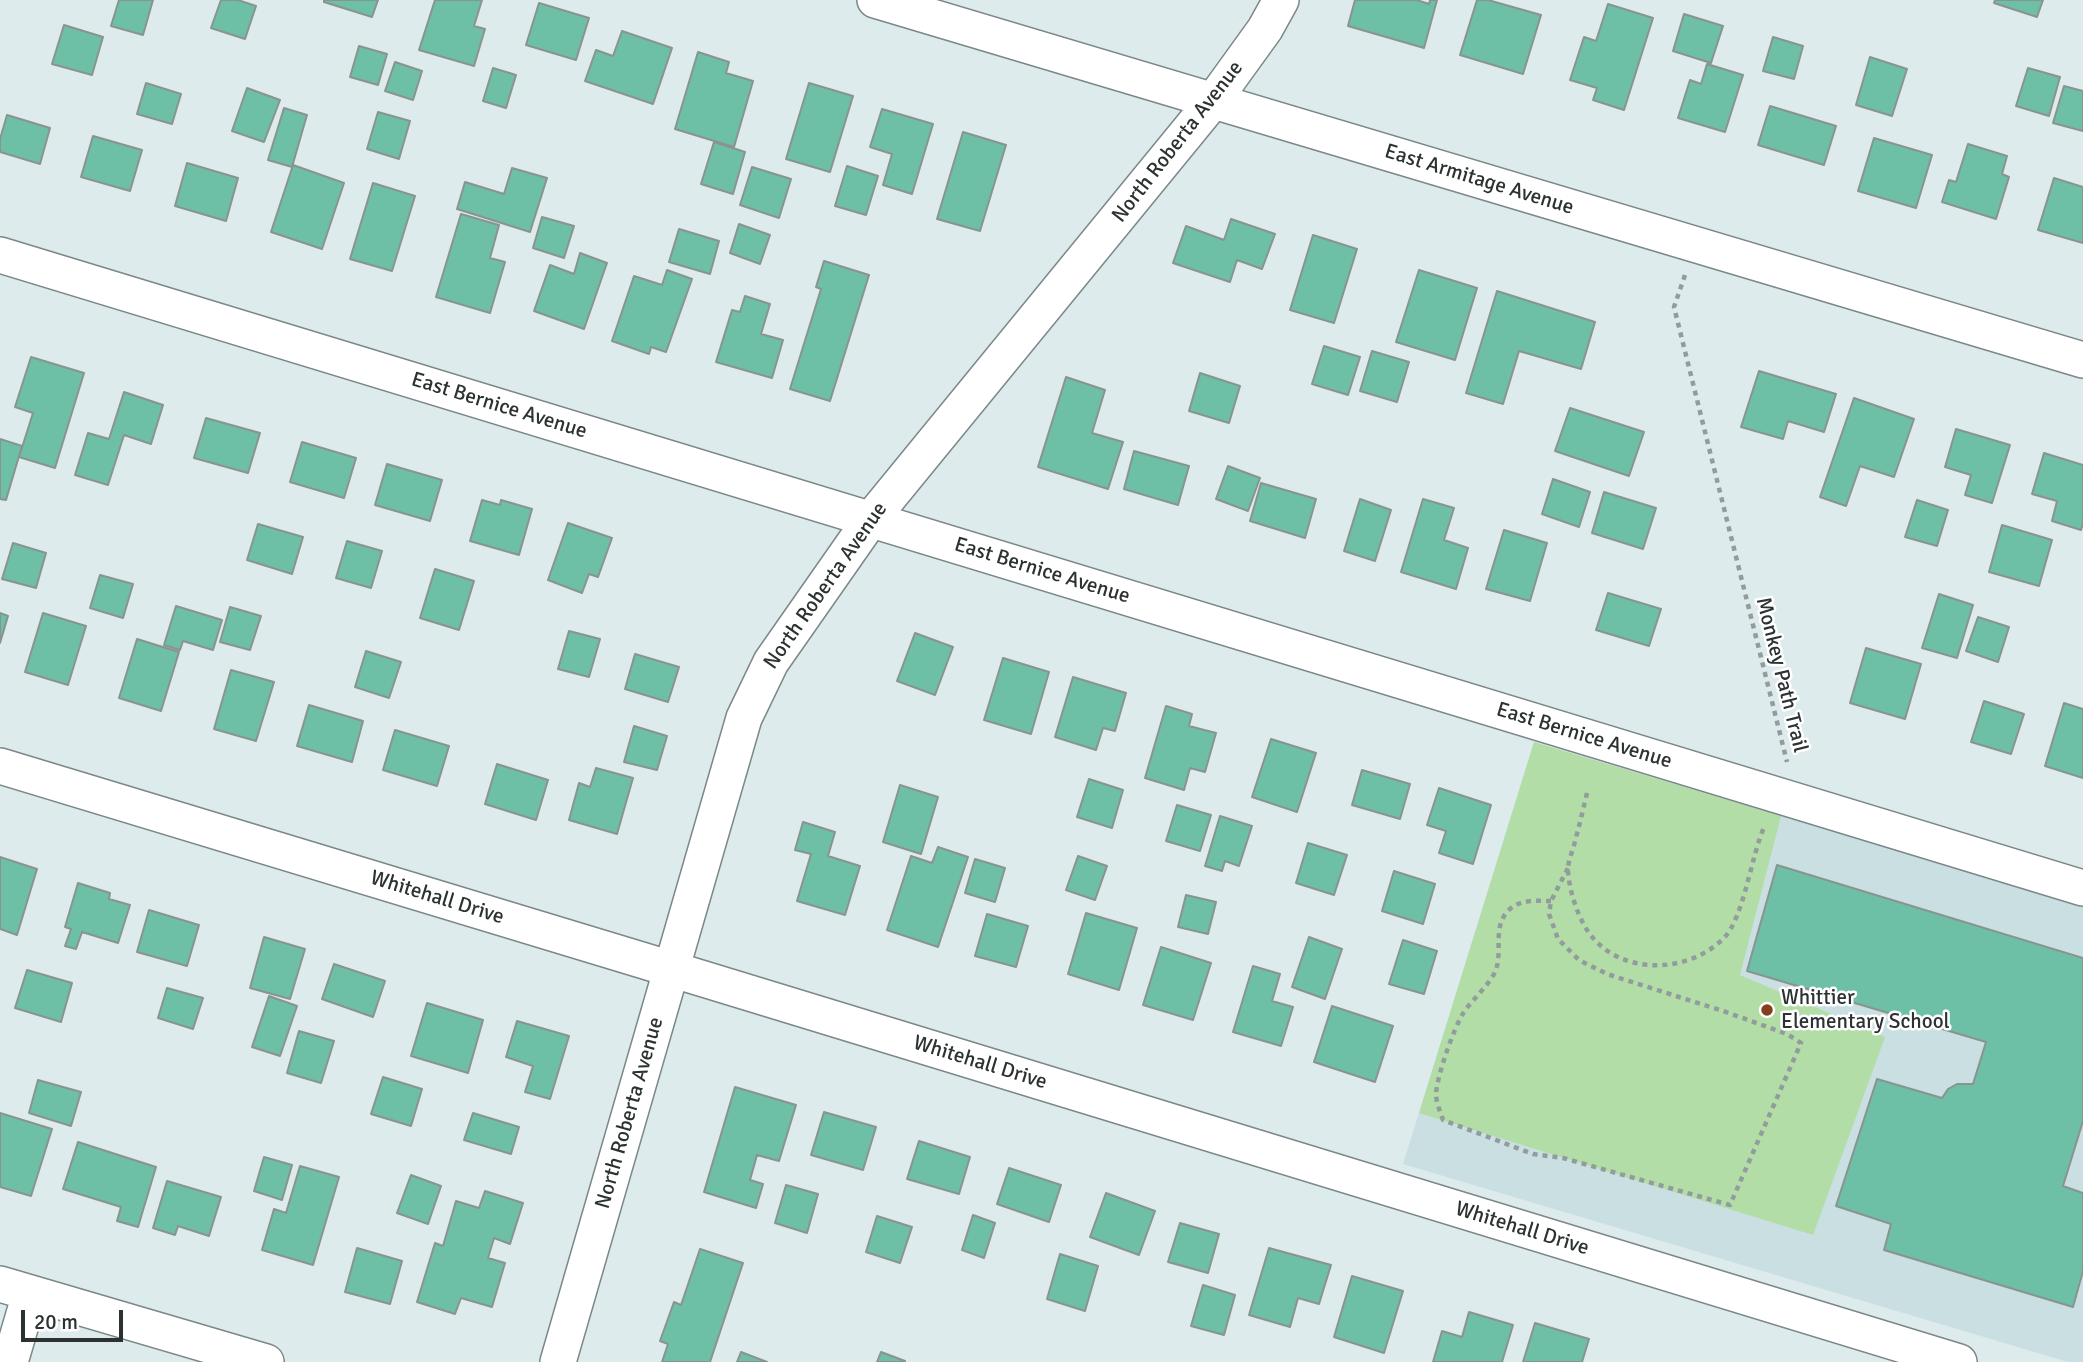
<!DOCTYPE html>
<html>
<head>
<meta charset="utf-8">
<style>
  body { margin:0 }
  #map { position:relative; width:2083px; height:1362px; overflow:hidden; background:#deebec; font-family:Signika,sans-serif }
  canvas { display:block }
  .scale { position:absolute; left:21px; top:1310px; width:102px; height:32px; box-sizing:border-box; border:4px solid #2c3232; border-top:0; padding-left:9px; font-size:21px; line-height:24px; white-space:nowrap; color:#2c3232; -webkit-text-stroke:5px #fff; paint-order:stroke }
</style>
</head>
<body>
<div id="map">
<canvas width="2083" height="1362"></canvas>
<div class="scale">20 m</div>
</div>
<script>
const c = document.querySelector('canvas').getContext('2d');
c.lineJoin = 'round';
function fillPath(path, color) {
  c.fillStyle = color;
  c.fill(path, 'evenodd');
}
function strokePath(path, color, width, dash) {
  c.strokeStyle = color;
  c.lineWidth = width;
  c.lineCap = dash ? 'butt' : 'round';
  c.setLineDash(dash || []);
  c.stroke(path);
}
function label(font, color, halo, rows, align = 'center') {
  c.font = font + ' Signika,sans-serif';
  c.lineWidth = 5;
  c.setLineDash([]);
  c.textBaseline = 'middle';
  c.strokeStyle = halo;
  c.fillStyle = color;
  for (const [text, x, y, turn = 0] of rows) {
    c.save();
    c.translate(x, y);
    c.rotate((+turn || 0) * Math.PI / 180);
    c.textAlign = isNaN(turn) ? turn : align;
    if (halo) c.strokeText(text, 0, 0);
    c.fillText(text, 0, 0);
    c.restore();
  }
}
fillPath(new Path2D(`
  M1534,742L2083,906V1362H2068L1403,1164Z`), '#c9dfe1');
fillPath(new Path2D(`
  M1534,742L1781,816L1740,975L1885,1037L1813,1235L1419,1113Z`), '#b2dda7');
const building = new Path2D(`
  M119,0H153L143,35L111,26Z
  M221,0H238L256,6L245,39L211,28Z
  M324,0H378L372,17L324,2Z
  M435,0H482L474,26L485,29L474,66L419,50Z
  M1355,0H1417L1429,4L1430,0H1437L1424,48L1348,26Z
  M1477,0H1488L1541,15L1523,74L1460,55Z
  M1995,0H2043L2037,17L1994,3Z
  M539,3L589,18L576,60L526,45Z
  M1608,4L1653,18L1624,110L1593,100L1597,88L1570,80L1584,37L1596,41Z
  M1684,14L1723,26L1711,63L1673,51Z
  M64,25L103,37L92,75L52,64Z
  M622,31L672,48L653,104L585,81L596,50L613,56Z
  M1773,37L1803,46L1794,79L1763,71Z
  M359,46L387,54L378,85L350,77Z
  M698,52L729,62L726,73L753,81L734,147L675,129Z
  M1870,57L1907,69L1892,116L1856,105Z
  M395,62L422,71L413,100L385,91Z
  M1707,64L1743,75L1725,132L1678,118L1690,80L1701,84Z
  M493,68L516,75L506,108L483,101Z
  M2028,68L2060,77L2049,116L2016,106Z
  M146,83L181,94L172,124L137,114Z
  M809,83L853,96L830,172L786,159Z
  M2064,86L2083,91V131L2053,123Z
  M247,88L280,100L264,142L232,131Z
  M1770,106L1836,126L1824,165L1758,145Z
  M284,108L307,115L292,167L268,160Z
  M882,109L933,124L912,194L883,185L892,154L870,147Z
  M378,112L410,121L399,159L367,149Z
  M7,115L50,128L40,164L0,152V139Z
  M963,132L1006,145L980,231L937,219Z
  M93,136L142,150L130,191L81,177Z
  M1874,138L1932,155L1916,208L1858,191Z
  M714,142L745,152L733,194L701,184Z
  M1968,144L2007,156L2002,174L2009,177L1996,219L1942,202L1949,180L1956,182Z
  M187,163L238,178L226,221L175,206Z
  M293,165L344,183L322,249L271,232Z
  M847,166L878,176L866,215L835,206Z
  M752,167L791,179L779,218L740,205Z
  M512,168L547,178L530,232L457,209L465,182L504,194Z
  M2054,178L2083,187V243L2038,230Z
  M373,183L415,196L392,271L350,259Z
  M461,214L499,225L490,258L505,262L490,313L436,297Z
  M542,217L574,226L564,258L533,248Z
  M1231,219L1275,234L1262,269L1237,260L1230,282L1173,263L1186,226L1224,240Z
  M739,224L770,235L760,264L730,253Z
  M679,229L719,241L710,274L669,262Z
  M1313,235L1357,249L1334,323L1290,310Z
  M580,253L607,263L584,329L534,311L550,265L574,274Z
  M824,261L869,275L830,401L790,389L821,289L816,287Z
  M667,270L692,279L666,352L651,347L649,354L612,341L634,276L662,285Z
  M1419,270L1477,288L1455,360L1396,342Z
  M1497,291L1595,322L1581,369L1519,351L1503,404L1466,393Z
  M745,296L770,304L761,334L783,340L772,378L716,362L732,310L740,312Z
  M1324,346L1360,357L1348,395L1312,384Z
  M1372,351L1409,362L1397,402L1360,391Z
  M31,357L84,373L55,468L19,457L33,413L15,407Z
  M1759,371L1836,394L1824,432L1788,421L1783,439L1741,427Z
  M1200,373L1240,386L1229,423L1189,411Z
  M1066,377L1105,390L1092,433L1123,442L1108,489L1038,467Z
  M124,392L163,405L151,444L124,435L108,485L75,475L88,433L109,439Z
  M1854,398L1914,419L1894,477L1860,466L1846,506L1820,497Z
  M1570,408L1644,432L1629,476L1555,451Z
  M206,418L260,433L248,473L194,458Z
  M1956,429L2010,445L1992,503L1965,495L1971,475L1945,467Z
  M0,439L22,446L6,500L0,499Z
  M302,442L356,458L344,498L290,482Z
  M1134,451L1189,466L1178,505L1124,489Z
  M2044,453L2083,465V523L2081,530L2052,521L2057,501L2032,494Z
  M387,464L442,480L430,521L375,505Z
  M1228,466L1260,478L1248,511L1216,499Z
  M1553,479L1590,492L1579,527L1542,514Z
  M1261,483L1316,499L1305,538L1250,521Z
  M1604,492L1656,508L1643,549L1592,533Z
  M1360,499L1391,510L1375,561L1344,551Z
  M1423,499L1454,508L1444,540L1468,548L1456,589L1401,572Z
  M482,500L500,505L501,500L532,509L519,555L470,541Z
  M1917,500L1948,510L1937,546L1905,537Z
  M568,523L612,538L598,577L589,574L582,593L548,580Z
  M258,524L303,537L292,574L247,560Z
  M2002,525L2052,540L2039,586L1989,572Z
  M1504,530L1547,543L1530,601L1486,589Z
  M347,541L382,551L371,588L336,578Z
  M13,543L46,553L36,588L2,579Z
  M435,569L474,581L459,630L420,618Z
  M100,575L133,584L123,618L90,608Z
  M1608,593L1661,609L1649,646L1596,630Z
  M1939,594L1973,605L1957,658L1922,648Z
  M176,606L222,620L213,650L183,641L180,650L164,645Z
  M230,607L261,616L250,650L220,642Z
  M0,613L8,616L0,643Z
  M43,613L86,626L68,685L25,672Z
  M1978,617L2009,627L1998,662L1966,651Z
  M569,631L600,639L589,677L558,669Z
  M915,633L953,647L935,695L897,681Z
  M137,639L179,652L161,711L119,698Z
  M1866,648L1921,664L1905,719L1850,703Z
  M366,651L401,662L389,698L355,687Z
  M635,654L679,667L668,702L625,689Z
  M1003,658L1049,672L1031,734L984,720Z
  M231,670L274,682L256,741L214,729Z
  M1073,677L1126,693L1115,731L1103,728L1096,750L1055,737Z
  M1984,701L2024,714L2011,754L1971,742Z
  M2064,703L2083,709V778L2045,766Z
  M309,705L363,721L352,762L297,746Z
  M1166,706L1192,714L1189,726L1216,733L1205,772L1190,768L1184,790L1145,778Z
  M634,726L667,736L657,770L624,762Z
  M395,730L449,746L437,786L383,770Z
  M1271,739L1316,753L1297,812L1252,797Z
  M497,764L548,780L536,820L485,804Z
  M596,768L633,778L617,834L569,820L579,783L590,787Z
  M1362,770L1410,784L1400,819L1352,805Z
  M1089,779L1123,790L1112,828L1077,817Z
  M900,785L938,797L921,854L883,842Z
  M1439,788L1491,805L1473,864L1439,853L1446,831L1427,825Z
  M1177,805L1211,815L1200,851L1166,841Z
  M1220,816L1252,826L1239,866L1225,861L1222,871L1205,866Z
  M803,822L835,832L828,856L860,866L845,915L797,901L811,854L795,850Z
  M1308,843L1347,855L1334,895L1296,883Z
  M938,847L968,857L938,947L887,930L911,856L932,863Z
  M1078,856L1107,866L1095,900L1066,890Z
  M0,857L37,869L17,935L0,929Z
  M975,859L1005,868L995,902L965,893Z
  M1777,865L2083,958V1121L2063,1186L2083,1193V1271L2073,1307L1884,1250L1891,1224L1836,1206L1877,1079L1942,1098L1948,1089L1957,1084H1973L1986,1042L1747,971Z
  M1394,871L1435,884L1423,924L1382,911Z
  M78,883L110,893L109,899L130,905L118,943L82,932L76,949L65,946L71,929L65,927Z
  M1186,895L1216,902L1208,934L1178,927Z
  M149,910L199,925L187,966L137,952Z
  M1086,913L1137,928L1119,990L1068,974Z
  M987,914L1028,926L1016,967L975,956Z
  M264,937L305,949L290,999L250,988Z
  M1309,937L1342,949L1325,999L1292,987Z
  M1403,940L1437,951L1424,994L1389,984Z
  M1161,947L1211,963L1193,1020L1143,1005Z
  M334,964L385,981L373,1017L322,999Z
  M1253,966L1280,974L1272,1001L1293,1007L1281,1046L1233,1032Z
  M27,970L72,983L61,1022L15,1008Z
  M167,988L203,998L193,1029L158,1018Z
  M269,996L297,1006L280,1056L252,1047Z
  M427,1003L483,1020L468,1073L411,1056Z
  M1332,1006L1393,1026L1375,1082L1314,1062Z
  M517,1021L569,1036L550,1099L525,1092L533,1066L506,1057Z
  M299,1031L334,1041L321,1083L287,1073Z
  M383,1077L422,1089L411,1126L371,1114Z
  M38,1080L81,1092L71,1126L29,1113Z
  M735,1087L796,1105L779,1161L757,1155L750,1180L763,1184L756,1208L704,1192Z
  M824,1112L876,1127L863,1170L811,1155Z
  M0,1113L52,1129L31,1196L0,1187Z
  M473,1113L519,1127L511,1154L464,1140Z
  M919,1141L970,1157L959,1194L907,1179Z
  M78,1142L156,1167L138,1227L117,1221L121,1207L63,1189Z
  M264,1157L292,1165L282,1200L254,1191Z
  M300,1166L339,1177L313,1265L262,1250L274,1209L286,1213Z
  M1009,1168L1061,1185L1049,1222L997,1204Z
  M411,1175L441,1186L428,1224L397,1213Z
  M167,1181L221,1197L209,1236L178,1226L175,1235L153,1228Z
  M786,1185L818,1194L807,1233L775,1223Z
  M485,1191L523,1203L510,1244L494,1238L488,1258L505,1263L492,1307L461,1298L455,1314L417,1302L435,1243L443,1246L456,1201L479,1208Z
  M1106,1193L1155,1211L1139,1255L1090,1237Z
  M973,1215L995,1223L984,1258L962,1250Z
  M877,1216L912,1227L900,1263L866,1252Z
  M1180,1223L1219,1234L1208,1273L1168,1262Z
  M357,1248L402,1261L390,1304L345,1292Z
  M1269,1248L1331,1265L1319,1304L1298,1298L1290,1327L1249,1315Z
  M700,1249L743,1263L710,1362H662L668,1344L660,1341L674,1302L681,1305Z
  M1060,1254L1098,1266L1085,1311L1047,1299Z
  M1352,1276L1403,1291L1384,1353L1334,1337Z
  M1203,1285L1235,1295L1224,1335L1191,1326Z
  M1469,1312L1513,1325L1502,1362H1433L1442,1331L1462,1337Z
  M1535,1323L1589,1339L1582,1362H1523Z
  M741,1352L767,1362H737Z
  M881,1352L905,1361V1362H877Z`);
fillPath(building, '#6dbfa5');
strokePath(building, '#899490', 2);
const street = new Path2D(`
  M875,0L2083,360
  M0,255L2083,888
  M0,766L671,969L1959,1362
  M0,1284L266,1362
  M10,1362L30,1294
  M558,1362L744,718L771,662L871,519L1213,101L1265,29L1281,0`);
strokePath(street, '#7b8788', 38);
strokePath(new Path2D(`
  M1685,275L1674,307L1787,762
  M1587,793C1583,810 1579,827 1574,845C1572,852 1568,862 1568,870C1569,891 1579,923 1594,939C1627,976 1689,972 1723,939C1744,919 1751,855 1765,825
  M1551,901C1537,901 1521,899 1510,909C1490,927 1505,953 1494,974C1486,988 1473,999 1464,1012C1454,1027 1437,1076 1436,1094C1436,1102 1440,1111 1443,1120L1533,1154L1563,1158L1730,1205L1801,1043L1787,1034L1723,1011L1607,974L1579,960L1558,939L1549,914L1551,901L1568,868`), '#929c9d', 4.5, [5, 5]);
strokePath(street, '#fff', 35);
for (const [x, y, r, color] of [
  [1767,1010,7,"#863f1e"]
]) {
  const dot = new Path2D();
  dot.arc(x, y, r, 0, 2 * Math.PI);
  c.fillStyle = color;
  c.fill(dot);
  strokePath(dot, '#fff', 2.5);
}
label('21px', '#2c3232', '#fff', [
  ["North Roberta Avenue",1178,142,-52],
  ["East Armitage Avenue",1479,180,17],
  ["East Bernice Avenue",499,406,17],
  ["East Bernice Avenue",1042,571,17],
  ["North Roberta Avenue",826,586,-55],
  ["Monkey Path Trail",1781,675,76],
  ["East Bernice Avenue",1584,736,17],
  ["Whitehall Drive",437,898,17],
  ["Whitehall Drive",980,1063,17],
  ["North Roberta Avenue",630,1113,-74],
  ["Whitehall Drive",1522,1229,17]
]);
label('21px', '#2c3232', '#fff', [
  ["Whittier",1781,998],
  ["Elementary School",1781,1022]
], 'left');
</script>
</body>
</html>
